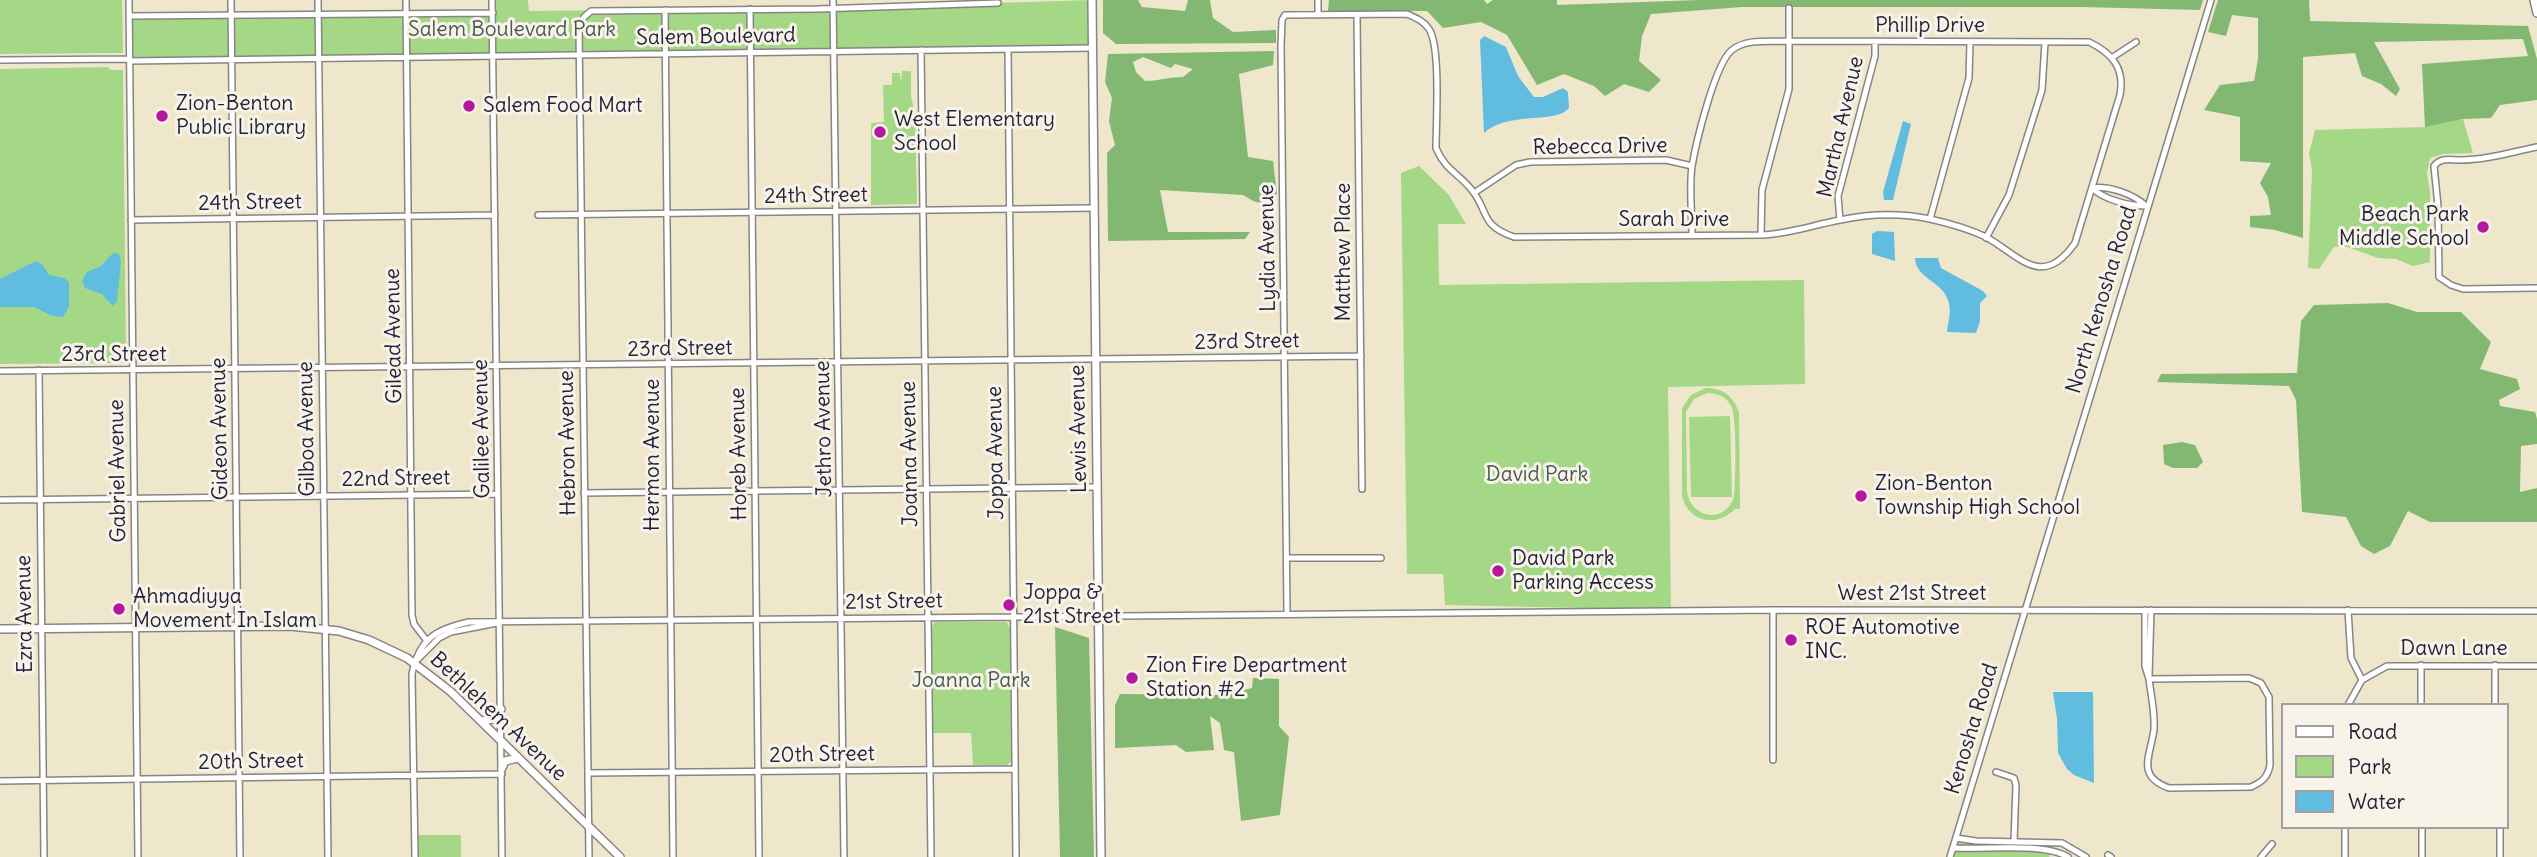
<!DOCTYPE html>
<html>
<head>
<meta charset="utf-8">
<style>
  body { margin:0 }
  #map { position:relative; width:2537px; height:857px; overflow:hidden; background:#eee7cc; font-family:Delius,sans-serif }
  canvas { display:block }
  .legend { position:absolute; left:2281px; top:703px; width:228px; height:126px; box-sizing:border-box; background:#f7f3e8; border:2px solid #a29fa3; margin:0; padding:9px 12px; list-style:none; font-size:21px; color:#22223b }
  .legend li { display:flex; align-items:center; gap:14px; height:35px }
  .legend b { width:35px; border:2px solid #a29fa3 }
</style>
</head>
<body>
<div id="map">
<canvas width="2537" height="857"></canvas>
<ul class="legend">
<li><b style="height:9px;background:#fff"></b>Road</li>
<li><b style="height:19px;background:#a4d786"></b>Park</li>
<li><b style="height:19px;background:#61bddf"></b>Water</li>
</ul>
</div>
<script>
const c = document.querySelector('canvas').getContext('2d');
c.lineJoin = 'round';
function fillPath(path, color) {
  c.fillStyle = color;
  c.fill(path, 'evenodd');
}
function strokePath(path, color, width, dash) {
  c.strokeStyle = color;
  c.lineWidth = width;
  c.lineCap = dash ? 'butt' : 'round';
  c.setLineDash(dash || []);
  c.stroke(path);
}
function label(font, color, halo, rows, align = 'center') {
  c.font = font + ' Delius,sans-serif';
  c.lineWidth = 6;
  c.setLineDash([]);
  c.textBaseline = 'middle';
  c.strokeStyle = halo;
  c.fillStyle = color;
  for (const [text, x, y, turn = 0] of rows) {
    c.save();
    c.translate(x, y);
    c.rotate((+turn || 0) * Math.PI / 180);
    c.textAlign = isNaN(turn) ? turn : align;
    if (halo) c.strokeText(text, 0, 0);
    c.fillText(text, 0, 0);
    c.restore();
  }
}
fillPath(new Path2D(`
  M0,0H122L123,53L0,54Z
  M492,0H528L529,11L833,8L1092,0L1093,48L129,61V16L492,13Z
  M108,67L111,70H123L126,360L124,363L0,364V69Z
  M902,71H911V96L915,114L917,204L871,205V123L884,122L883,85H892V73H900L901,83Z
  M2463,119L2473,153L2443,154L2430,158L2427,173L2430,192V262L2413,266L2396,259L2378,258L2347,247H2334L2319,269L2308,268L2312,171L2309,153L2315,130L2425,127Z
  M1419,166L1449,195L1466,224H1438L1439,285L1804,280L1805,384L1668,387L1671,610L1445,605L1443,574H1407L1401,173Z
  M1706,388C1724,388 1734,397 1739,413L1740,509H1735C1717,528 1687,522 1682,495V408L1691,395ZM1707,393C1717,393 1726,396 1731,406C1737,416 1736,483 1734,497C1725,525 1690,518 1687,491L1686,412L1694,399Z
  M1730,416L1732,497H1691L1689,417Z
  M935,622H1007L1010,629L1011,762L1007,765H973L971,733H933L932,626Z
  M418,835H461V857H418Z
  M1954,843L2054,845L2049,857H1950Z`), '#a4d786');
fillPath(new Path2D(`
  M1103,0H1138L1142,7L1185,11L1188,0H1210L1213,18L1233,32L1276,30V43L1116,44L1103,33Z
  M1329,0H1484L1487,4L1493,0H1557V5L1699,0H2203L2200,10L2081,7H1742L1651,14L1642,36L1639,61L1661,80L1649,92L1624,84L1605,96L1594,86L1564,74L1537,85L1507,35L1481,22L1443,28L1427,11H1328Z
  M2218,0H2309L2310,21L2528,26L2537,59V100L2500,105L2491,118L2463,119L2425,127L2422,64L2528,56L2523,39L2374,42L2400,89L2396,96L2381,84L2362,76L2355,53L2303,57V238L2275,230L2250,227V216L2271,215L2268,197L2260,183L2271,163L2240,161V117L2204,110L2220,85L2254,81L2258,59V18L2232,15L2226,36L2208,32Z
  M1274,51L1273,65L1239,74L1248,157L1273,161L1277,194C1261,204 1260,206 1243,195L1160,190L1168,232H1250L1245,239L1108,241L1107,153L1115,145L1109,121L1112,98L1105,82L1108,54ZM1143,57L1171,68L1175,64L1193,69L1183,77C1167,77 1159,81 1145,81L1136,72L1133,62Z
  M2388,303L2417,312H2461L2491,342L2480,369L2517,379L2520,389L2499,400L2500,406L2535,412L2537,419V444L2521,446L2520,492L2537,488V522H2430L2408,511L2390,546L2374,554L2361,546L2346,517L2302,512L2296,400L2289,386L2157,382L2161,374L2297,373L2301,321L2314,305Z
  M2182,442L2195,445L2203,462L2197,468H2173L2164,464L2163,445Z
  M1055,627L1089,638L1094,857H1060Z
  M1253,678L1279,679V726L1289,737L1280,815L1241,821L1234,752L1224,750L1220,723L1210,716L1214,750L1186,752L1176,745L1115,748V705L1120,694L1223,695L1252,688Z`), '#83b873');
fillPath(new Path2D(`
  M1484,36L1506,47L1518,76L1534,97H1543L1563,88L1568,92L1569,108C1555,125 1510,110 1484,133L1480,40Z
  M1903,121L1911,124L1893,200H1884L1883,192Z
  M1877,231L1894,232L1895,261L1872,254V234Z
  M113,253L119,254L121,261L117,301L113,306L102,294L85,288L82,281L87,272L101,266Z
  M1915,258H1938L1941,268L1983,291L1987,296L1980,303V321L1976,333L1947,332C1948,321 1952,311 1948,300C1941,280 1916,279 1915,258Z
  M36,261L42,264L49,275L64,278L69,282V307L63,317L52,316L34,307H0V279Z
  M2053,692H2093L2094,783L2074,775L2067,769L2058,753L2057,719Z`), '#61bddf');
const minor = new Path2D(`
  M129,0L138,857
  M231,0L240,857
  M318,0L328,857
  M406,0L412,615L414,624L427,641
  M492,0L502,857
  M833,0L844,857
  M1318,0V15
  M750,9L759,857
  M665,10L673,857
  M1357,15L1362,489
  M129,16L493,13
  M1008,49L1016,857
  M921,50L931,857
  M2113,57L2136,42
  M0,60L129,59
  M129,61L1093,48
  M2537,147C2512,152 2486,160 2460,160C2450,160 2441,157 2434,166L2438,206L2439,277L2451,285L2463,289L2537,288
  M2092,188C2109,185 2135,195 2146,206
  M2092,188C2104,200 2130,206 2146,206
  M1474,193L1516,165L1530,162L1666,160L1692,166
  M538,215L1094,208
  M1930,219L1969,78L1970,42
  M131,220L495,215
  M1840,220L1838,196L1875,56V42
  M1761,235L1762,190L1789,89V8
  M1986,238L2009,195L2042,90L2045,42
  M39,370L44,857
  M0,371L1361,356
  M584,493L1097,487
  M0,500L498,494
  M1287,558H1381
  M1773,610V760
  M2145,610V666L2149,679
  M2348,610L2351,658L2362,680
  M1287,613L1281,46L1282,20L1285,15L1407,14C1416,18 1424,21 1429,29C1441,47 1436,123 1436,148C1445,170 1458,173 1471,189C1490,212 1479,225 1514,237L1761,235C1789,234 1813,225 1840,220C1868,214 1901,213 1930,219C1948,223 1969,229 1986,237C2020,256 2042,290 2075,243L2120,95C2125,68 2112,53 2089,42L1789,41C1771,42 1747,38 1732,50C1715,63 1696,143 1692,166C1689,188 1692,213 1692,235
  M414,663L439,638L451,632L497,623
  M2421,665V705
  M2495,665V705
  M2149,676L2151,610
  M2249,678L2261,683L2269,697L2270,765C2268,777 2262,782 2251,787L2169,788C2135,776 2151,755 2154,729C2155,712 2151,695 2149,679Z
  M2348,705L2362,680L2387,666H2537
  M1996,772L2014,778L2016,785L2014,842
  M588,773L1015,769
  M0,781L502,774
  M2345,827V857
  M2422,827V857
  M2500,827V857
  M1956,838L1976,841L2062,843L2086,857
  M1953,848C1984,850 2043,842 2068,857
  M2108,855L2111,857
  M415,857L412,674C419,639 436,629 469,622L1773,610L2537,611
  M589,857L579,28L584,17L591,11L817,9L998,3
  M1950,857L2211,0
  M2261,857L2272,844`);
const major = new Path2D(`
  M1092,0L1101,857
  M2534,0L2537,13
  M0,629L290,626L339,631L369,640L407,658L450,691L620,857
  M481,721L494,719L501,709
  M502,768L505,761L518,758`);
strokePath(minor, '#888484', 8);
strokePath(major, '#888484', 10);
strokePath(minor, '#fff', 5);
strokePath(major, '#fff', 7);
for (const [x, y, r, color] of [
  [469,106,7,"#b5179e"],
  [162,116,7,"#b5179e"],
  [880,132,7,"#b5179e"],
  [2483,227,7,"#b5179e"],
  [1861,496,7,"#b5179e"],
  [1498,571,7,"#b5179e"],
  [1009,605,7,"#b5179e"],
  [119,609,7,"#b5179e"],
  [1791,640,7,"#b5179e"],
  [1132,678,7,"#b5179e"]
]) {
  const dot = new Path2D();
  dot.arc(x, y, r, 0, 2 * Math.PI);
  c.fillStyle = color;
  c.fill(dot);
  strokePath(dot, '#f7f3e8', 2.5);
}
label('21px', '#22223b', '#f7f3e8', [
  ["Phillip Drive",1930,26],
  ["Salem Boulevard",716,37,-1],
  ["Martha Avenue",1841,127,-77],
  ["Rebecca Drive",1600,147,-1],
  ["24th Street",816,196,-1],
  ["24th Street",250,203,-1],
  ["Sarah Drive",1674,220],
  ["Lydia Avenue",1268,248,-91],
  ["Matthew Place",1344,252,-90],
  ["North Kenosha Road",2102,300,-73],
  ["Gilead Avenue",394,336,-91],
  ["23rd Street",1247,342,-1],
  ["23rd Street",680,349,-1],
  ["23rd Street",114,355],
  ["Gideon Avenue",220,429,-91],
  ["Gilboa Avenue",307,429,-91],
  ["Galilee Avenue",482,429,-91],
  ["Jethro Avenue",824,429,-91],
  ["Lewis Avenue",1079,429,-91],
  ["Hebron Avenue",568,443,-91],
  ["Joppa Avenue",996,453,-91],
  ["Horeb Avenue",739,454,-91],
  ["Joanna Avenue",910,454,-91],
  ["Hermon Avenue",653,455,-90],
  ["Gabriel Avenue",118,471,-91],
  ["22nd Street",396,479,-1],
  ["West 21st Street",1912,594],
  ["21st Street",894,602,-1],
  ["Ezra Avenue",25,614,-91],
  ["Dawn Lane",2454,649],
  ["Bethlehem Avenue",498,717,43],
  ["Kenosha Road",1972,729,-73],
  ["20th Street",822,755,-1],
  ["20th Street",251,762,-1]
]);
label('21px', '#495852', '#f7f3e8', [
  ["Salem Boulevard Park",512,30],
  ["David Park",1537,475],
  ["Joanna Park",971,681]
]);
label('21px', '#22223b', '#f7f3e8', [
  ["Zion-Benton",176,104],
  ["Public Library",176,128],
  ["Salem Food Mart",483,106],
  ["West Elementary",894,120],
  ["School",894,144],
  ["Beach Park",2469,215,"right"],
  ["Middle School",2469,239,"right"],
  ["Zion-Benton",1875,484],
  ["Township High School",1875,508],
  ["David Park",1512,559],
  ["Parking Access",1512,583],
  ["Joppa &",1023,593],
  ["21st Street",1023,617],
  ["Ahmadiyya",133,597],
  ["Movement In Islam",133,621],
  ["ROE Automotive",1805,628],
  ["INC.",1805,652],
  ["Zion Fire Department",1146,666],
  ["Station #2",1146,690]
], 'left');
</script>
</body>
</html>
